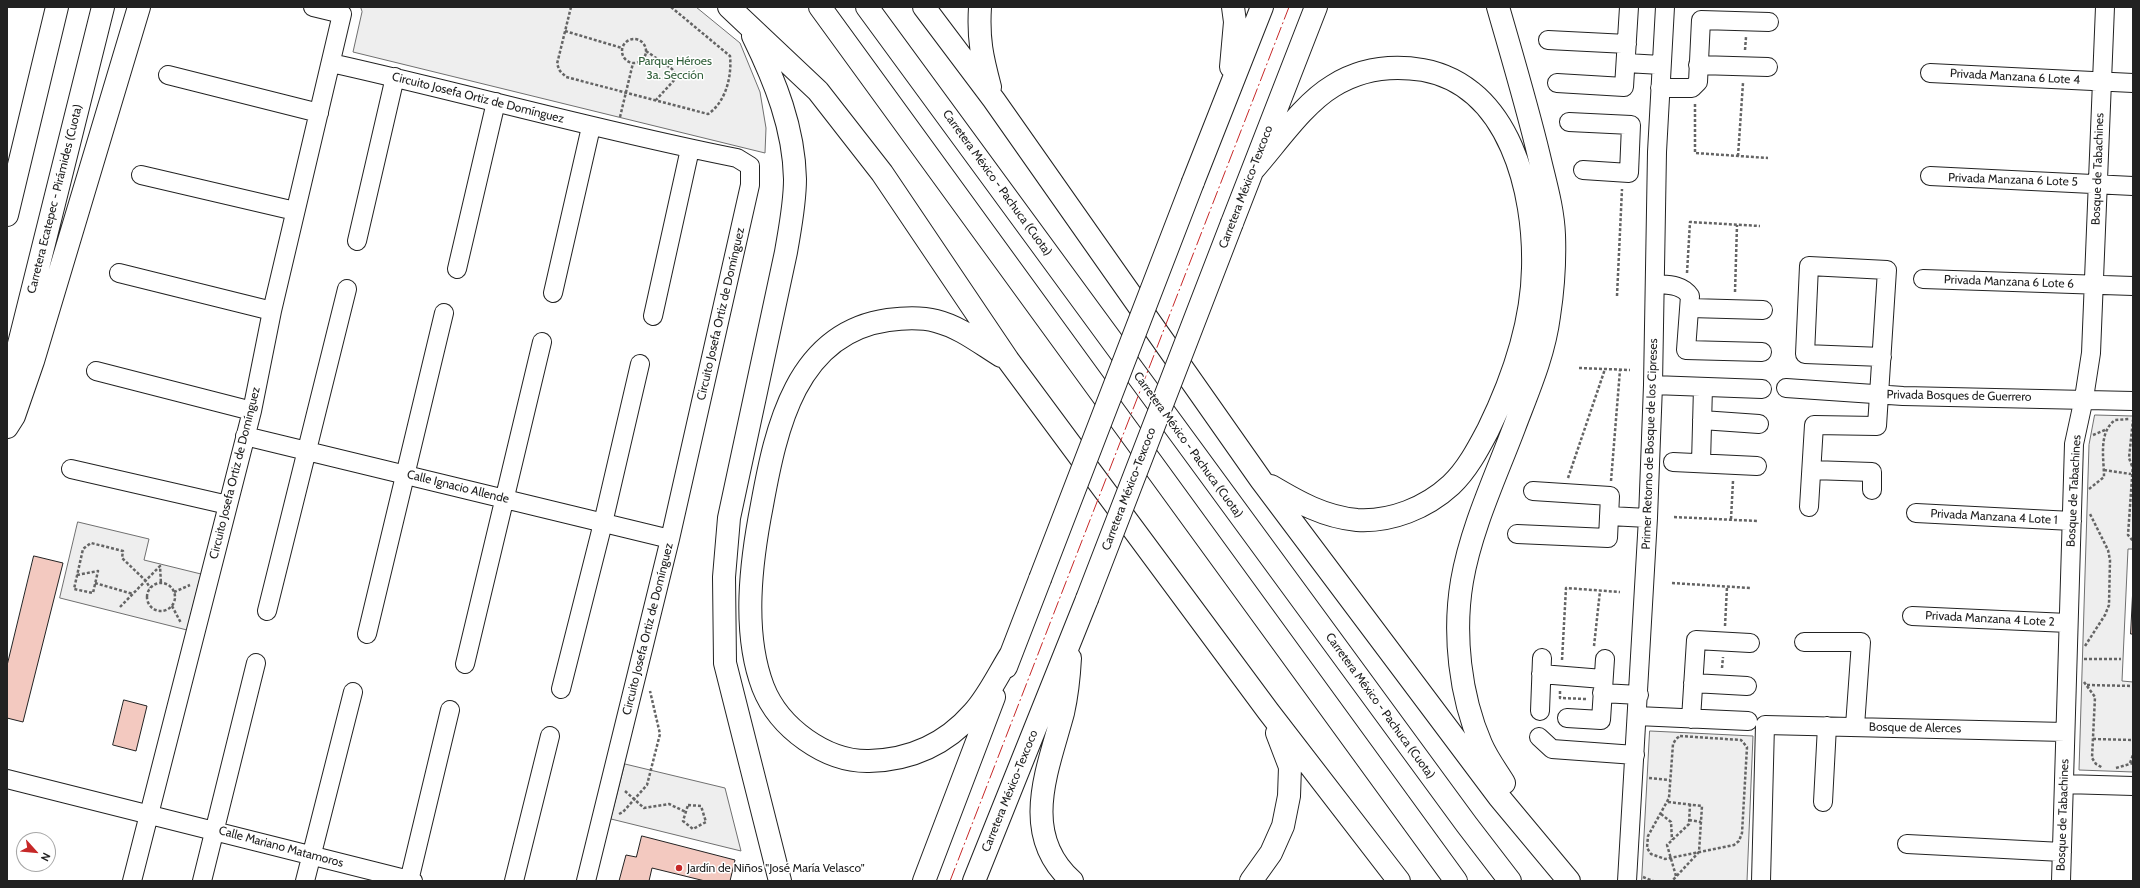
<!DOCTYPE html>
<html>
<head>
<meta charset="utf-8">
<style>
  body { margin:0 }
  #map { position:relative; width:2140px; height:888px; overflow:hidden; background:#fff; font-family:Cabin,sans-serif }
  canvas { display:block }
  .frame { position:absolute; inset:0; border:8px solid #222; pointer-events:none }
  .north { position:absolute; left:16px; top:832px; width:40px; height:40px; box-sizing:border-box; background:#fff; border:1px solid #a7a7a7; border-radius:50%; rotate:117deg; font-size:11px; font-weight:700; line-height:16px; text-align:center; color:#222 }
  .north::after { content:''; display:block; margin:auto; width:14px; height:18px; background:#c62828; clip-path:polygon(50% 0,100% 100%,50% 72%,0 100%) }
</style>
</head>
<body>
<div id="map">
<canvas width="2140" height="888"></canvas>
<div class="frame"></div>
<div class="north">N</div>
</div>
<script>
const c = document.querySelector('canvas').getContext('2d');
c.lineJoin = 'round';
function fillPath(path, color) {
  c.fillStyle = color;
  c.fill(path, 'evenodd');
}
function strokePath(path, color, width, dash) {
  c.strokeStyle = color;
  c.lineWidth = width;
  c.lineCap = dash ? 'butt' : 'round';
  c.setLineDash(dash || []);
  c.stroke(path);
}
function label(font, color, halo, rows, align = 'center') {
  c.font = font + ' Cabin,sans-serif';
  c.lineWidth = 3;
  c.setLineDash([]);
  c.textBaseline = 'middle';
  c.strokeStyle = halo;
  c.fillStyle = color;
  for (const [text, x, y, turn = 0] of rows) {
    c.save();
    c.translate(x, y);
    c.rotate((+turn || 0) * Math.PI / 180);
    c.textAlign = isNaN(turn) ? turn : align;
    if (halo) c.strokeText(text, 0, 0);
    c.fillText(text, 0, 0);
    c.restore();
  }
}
const green = new Path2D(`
  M361,7H696L740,43L760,92L766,128L765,153L353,52L362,12Z
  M2095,415L2133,416V549H2128L2122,681L2133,682V772L2079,770L2089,445Z
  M78,522L149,539L144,560L201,574L187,630L60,598Z
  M1650,731L1753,736L1747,881H1642Z
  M625,764L725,788L741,851L611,819Z`);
fillPath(green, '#eee');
strokePath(green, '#6f6f6f', 1);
const building = new Path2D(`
  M34,556L63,563L23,722L7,718V666Z
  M2133,586V634H2131Z
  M124,700L147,706L136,751L113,745Z
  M642,836L735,860L730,881H705L652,868L649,881H619L626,855L636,857Z`);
fillPath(building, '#f3c9c0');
strokePath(building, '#222', 1);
const minor = new Path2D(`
  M1548,40L1627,44
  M331,63C466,93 600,131 737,158L750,166V185L670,539L586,881
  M1626,63L1661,65
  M1698,65L1768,67
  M1930,73L2133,83
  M168,75L319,113
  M1557,83L1624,87L1629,7
  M1660,88H1692L1698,82L1701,20L1769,22
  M1569,122L1631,125L1629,173L1583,170
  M141,175L295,211
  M1930,176L2133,186
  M357,241L395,77
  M457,269L496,102
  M119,273L272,311
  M1923,279L2133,286
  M1655,284C1668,285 1682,284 1690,296L1686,350L1762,352
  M553,293L591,127
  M1690,308L1763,310
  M653,316L690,149
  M96,371L252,411
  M1653,385L1762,389
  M1786,388L1903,396L2133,401
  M1702,420L1759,424
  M245,436L670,539
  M1673,462L1757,466
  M1701,463L1703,387
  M71,469L228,505
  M1812,470L1872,472V490
  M1809,507L1814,425L1877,426L1887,270L1809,266L1805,354L1882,357
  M1916,513L2072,521
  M1609,516L1648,518
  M1517,534L1608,538L1610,496L1533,491
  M267,611L347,289
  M1912,616L2068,623
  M367,634L444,313
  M1804,642H1861L1855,726
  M465,664L542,342
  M1541,674L1603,679
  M1693,683L1747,686
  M561,689L603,523L640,364
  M1602,693L1639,695
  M1540,711L1542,658
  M1637,716L1748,721
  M1567,718L1601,720L1605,659
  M1691,719L1696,640L1750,643
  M1539,737L1552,749L1635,755
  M7,779L413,881
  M2064,784L2133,786
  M1823,802L1827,726
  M1907,844L2062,852
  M132,881L252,411L272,311L342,14L313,7
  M202,881L256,663
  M305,881L353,692
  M409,881L450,710
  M514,881L550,736
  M1627,881L1648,518L1653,385L1657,152L1665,7
  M1761,881L1765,725L2065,732
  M2061,881L2074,444L2084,398L2091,353L2105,7`);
const highway = new Path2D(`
  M729,7L818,91L882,173L1008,360L1268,711L1399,881
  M820,7L1456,881
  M867,7L1467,825L1510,881
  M924,7L994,100L1261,480L1499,797L1569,881
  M980,7C978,39 982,57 990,87
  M1498,7C1512,56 1527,106 1539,156C1545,182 1553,208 1554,235C1555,262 1553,290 1549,316C1544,355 1528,391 1514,428C1495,478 1471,529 1462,581C1453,634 1460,696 1481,744C1487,758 1496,770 1504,783
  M753,36C775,81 794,128 795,179C795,204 790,228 786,252L729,518L724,577L725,663L780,881
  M1231,67L1235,22L1233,7
  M1253,170C1277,143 1303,104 1333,86C1360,69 1392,65 1423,70C1510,86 1535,193 1533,268C1532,325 1513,379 1488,430C1478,449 1467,470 1451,485C1426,508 1391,522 1357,520C1324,517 1298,502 1271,486
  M1193,182L1262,7
  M7,215L57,7
  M1232,223L1316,7
  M1001,356C980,343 960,327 936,321C921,317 903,318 888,320C796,333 776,428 762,505C751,561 742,632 763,687C779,728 826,762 869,761C911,760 945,745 973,713C988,697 999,673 1011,654
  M7,392L103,7
  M7,427L14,416L33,361L139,7
  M1070,658C1069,677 1067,695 1063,713C1048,769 1019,834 1072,881
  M1006,667L1040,579
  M924,881L994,697
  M974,881L1087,599
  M1251,881L1271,853L1283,826L1289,796L1290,767L1277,733`);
strokePath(minor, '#222', 20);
strokePath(highway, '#222', 24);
strokePath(new Path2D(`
  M571,7L557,64L560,71L566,77L708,114C726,102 732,76 730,56L671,7
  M565,31L622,48
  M622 51a12 12 0 1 1 24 0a12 12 0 1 1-24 0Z
  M1745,50L1746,37
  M646,51L672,69L677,77L656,100
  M1695,104V153L1768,158
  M620,117L633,63
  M1738,156L1743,83
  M1687,273L1690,222L1760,226
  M1735,292L1737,225
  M1617,296L1622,189
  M1579,368L1630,370
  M2093,435L2105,430
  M2133,464L2128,535L2133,541
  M2132,466L2129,458L2133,420
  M2104,470L2131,474
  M1568,478L1605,369
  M1611,481L1620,370
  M2089,489L2104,477C2104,458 2098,433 2115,420L2129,419
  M1674,517L1757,521
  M1731,519L1733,481
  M77,575L98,571L93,593L74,589L83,549L91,543L123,551L122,558L146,581L150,588
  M95,583L133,594
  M1672,583L1750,588
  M147 597a14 14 0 1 1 28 0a14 14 0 1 1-28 0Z
  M174,592L190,585
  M172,606L181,623
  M120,607L160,566L161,584
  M1725,626L1727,587
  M1594,646L1600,591
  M2085,646L2105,615L2109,605L2110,560L2108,550L2090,514
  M2084,659H2121
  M1562,660L1566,588L1620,592
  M1722,668L1723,657
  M2084,682L2095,697L2092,758L2096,764L2103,768
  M2087,685L2133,686
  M1560,691V698L1586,699
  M1680,736L1741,740L1747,747L1742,833L1739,841L1734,845L1665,859L1651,854L1647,848L1648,836L1669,798L1673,744L1676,739Z
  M2093,739L2133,740
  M2130,763L2133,755
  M2116,768L2133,763
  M1649,778L1670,780
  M625,791L644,808L669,804L686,812
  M1668,802L1702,806L1699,852L1672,881
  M688,805L701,806L706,822L693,829L683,821Z
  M619,814L623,812L647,785L660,734L650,691
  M1661,814L1671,822L1672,840
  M1689,820L1701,822
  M1676,876L1667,845L1689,824L1690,804
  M1643,877L1653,881`), '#646464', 2.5, [3, 2]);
strokePath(minor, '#fff', 18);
strokePath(highway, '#fff', 22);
const highwayBridge = new Path2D(`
  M1040,579L1193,182
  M1087,599L1232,223`);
strokePath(highwayBridge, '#222', 24, []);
strokePath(highwayBridge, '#fff', 22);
strokePath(new Path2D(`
  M950,881L1289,7`), '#c62828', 1, [14, 3, 2, 3]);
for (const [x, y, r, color] of [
  [679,868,4,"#c62828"]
]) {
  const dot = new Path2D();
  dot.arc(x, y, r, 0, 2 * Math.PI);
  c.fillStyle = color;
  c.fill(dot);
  strokePath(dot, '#fff', 1.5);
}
label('12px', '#2f5e38', '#fff', [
  ["Parque Héroes",675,61],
  ["3a. Sección",675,75]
]);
label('12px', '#222', '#fff', [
  ["Privada Manzana 6 Lote 4",2015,77,3],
  ["Circuito Josefa Ortiz de Domínguez",478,98,14],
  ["Bosque de Tabachines",2098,169,-88],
  ["Privada Manzana 6 Lote 5",2013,180,2],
  ["Carretera México - Pachuca (Cuota)",997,183,54],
  ["Carretera México-Texcoco",1246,187,-69],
  ["Carretera Ecatepec - Pirámides (Cuota)",55,199,-76],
  ["Privada Manzana 6 Lote 6",2009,282,2],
  ["Circuito Josefa Ortiz de Domínguez",721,314,-77],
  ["Privada Bosques de Guerrero",1959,396,1],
  ["Primer Retorno de Bosque de los Cipreses",1650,444,-88],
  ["Carretera México - Pachuca (Cuota)",1188,445,54],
  ["Circuito Josefa Ortiz de Domínguez",235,473,-76],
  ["Calle Ignacio Allende",458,487,14],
  ["Carretera México-Texcoco",1129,489,-69],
  ["Bosque de Tabachines",2074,491,-87],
  ["Privada Manzana 4 Lote 1",1994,517,3],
  ["Privada Manzana 4 Lote 2",1990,619,3],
  ["Circuito Josefa Ortiz de Domínguez",648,629,-76],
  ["Carretera México - Pachuca (Cuota)",1380,706,54],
  ["Bosque de Alerces",1915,728,1],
  ["Carretera México-Texcoco",1010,791,-68],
  ["Bosque de Tabachines",2063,815,-88],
  ["Calle Mariano Matamoros",281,847,15]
]);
label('12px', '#222', '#fff', [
  ["Jardín de Niños \"José María Velasco\"",687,868]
], 'left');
</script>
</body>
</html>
